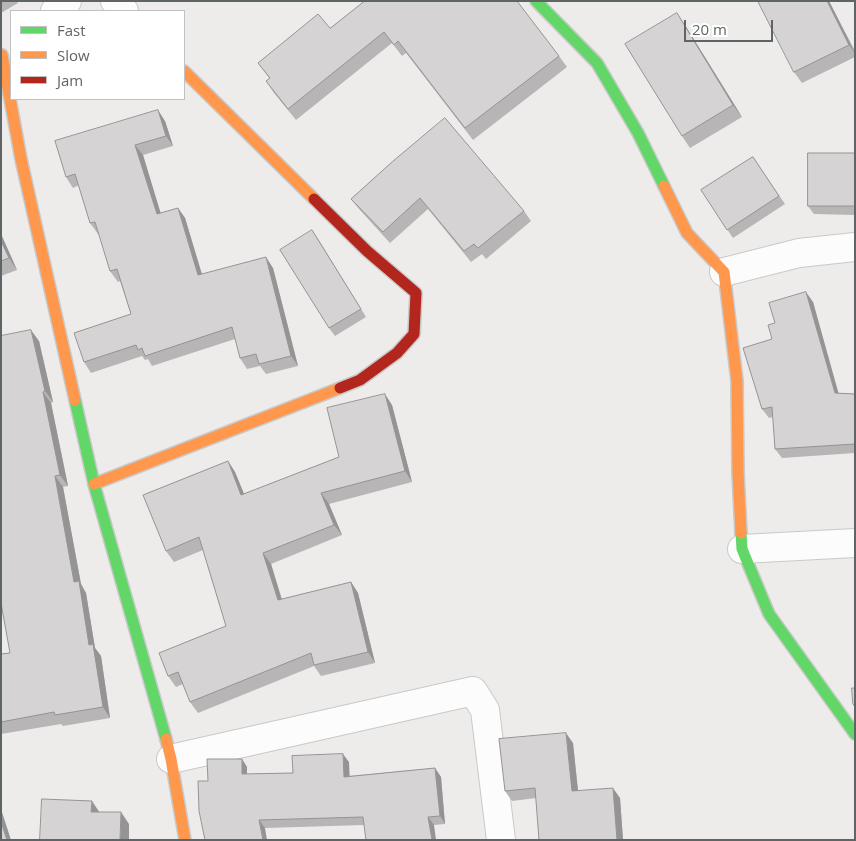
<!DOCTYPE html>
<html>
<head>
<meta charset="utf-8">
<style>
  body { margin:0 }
  #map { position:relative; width:856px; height:841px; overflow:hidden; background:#eeecea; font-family:"Open Sans",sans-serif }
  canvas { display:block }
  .frame { position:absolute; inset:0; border:2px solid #5f6467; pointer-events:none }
  .legend { position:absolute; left:10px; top:10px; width:175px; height:90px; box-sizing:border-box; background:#fff; border:1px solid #bfc1c2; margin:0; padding:6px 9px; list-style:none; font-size:15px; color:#5f6467 }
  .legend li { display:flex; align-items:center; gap:10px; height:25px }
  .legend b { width:25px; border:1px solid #bfc1c2 }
  .scale { position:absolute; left:684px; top:20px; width:89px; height:22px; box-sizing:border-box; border:2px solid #5f6467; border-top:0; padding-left:6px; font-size:15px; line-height:18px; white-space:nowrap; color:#5f6467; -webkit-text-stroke:4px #fff; paint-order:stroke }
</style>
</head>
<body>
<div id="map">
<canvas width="856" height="841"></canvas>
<div class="frame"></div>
<ul class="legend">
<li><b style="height:6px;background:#63d668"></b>Fast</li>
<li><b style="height:6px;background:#ff974d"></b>Slow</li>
<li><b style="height:6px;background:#b3261e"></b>Jam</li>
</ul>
<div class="scale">20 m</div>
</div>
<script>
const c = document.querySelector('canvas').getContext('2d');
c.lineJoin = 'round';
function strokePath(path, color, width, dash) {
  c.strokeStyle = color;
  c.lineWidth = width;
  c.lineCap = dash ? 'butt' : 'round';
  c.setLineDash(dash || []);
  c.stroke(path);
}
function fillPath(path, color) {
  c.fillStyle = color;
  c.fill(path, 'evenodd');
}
const street = new Path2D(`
  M115,1L124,11
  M55,11L67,1
  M724,272L799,253L855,247
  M742,549L855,543
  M171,759L473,691L485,710L501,840`);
const fast = new Path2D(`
  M536,1L597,63L638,133L664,186
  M75,400L94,484L166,739
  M741,533L742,549L769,614L855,734`);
const slow = new Path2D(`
  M2,55L21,159L75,400
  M184,71L314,199
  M664,186L687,233L724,272L737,381L738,473L741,533
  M94,484L340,388
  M166,739L171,759L185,840`);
const jam = new Path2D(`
  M314,199L367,251L416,293L414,334L397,353L360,380L340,388`);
strokePath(street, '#c9c9c9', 30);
strokePath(fast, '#c8c9c9', 14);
strokePath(slow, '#c8c9c9', 14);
strokePath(jam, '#c8c9c9', 14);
strokePath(street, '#fcfcfc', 28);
strokePath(fast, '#63d668', 11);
strokePath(slow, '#ff974d', 11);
strokePath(jam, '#b3261e', 11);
fillPath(new Path2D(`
  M1,1H17L18,3L1,13Z
  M365,1L559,56L567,67L473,140L406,53L402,56L392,43L296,120L274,93L266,81L270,79L258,63L330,28Z
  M829,1L855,51V57L802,83L794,72Z
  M685,25L742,117L690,148L682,136Z
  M165,121L173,146L143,155L160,213L178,208L185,218L202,274L273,268L298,366L266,374L260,366L247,369L240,358L235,339L152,366L148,359L145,360L142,356L91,373L84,362L131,314L120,281L118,282L110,271L99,234H98L90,223L79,185L73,188L66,177Z
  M855,153V215L814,214L808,206Z
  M753,157L785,204L733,238L701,190Z
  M392,162L524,211L531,221L486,259L482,254L471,262L428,209L390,243L359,209L351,199Z
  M312,230L366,317L335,336L329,328Z
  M1,234L17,270L1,276Z
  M813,302L838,393L855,394V453L782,458L775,449L773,417L769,418L762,409L772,339Z
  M39,341L53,402L51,403L68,486L63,487L81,584L86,593L95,648L101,656L110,718L63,726L61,724L1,734V654L10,653Z
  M392,405L412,482L329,504L342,535L271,564L282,599L351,582L358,593L375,663L321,676L314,666L198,713L190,702L183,684L176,687L168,676L226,626L203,550L174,562L166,551L228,461L235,472L244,494L339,457Z
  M573,743L578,790L620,798L623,840H539L536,798L512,801L505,791Z
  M242,759L247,767V774L293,773L349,762V776L435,768L441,777L445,824L434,825H364L265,828L208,781Z`), '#b7b5b5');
fillPath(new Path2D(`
  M827,1H829L855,53L849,45Z
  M677,13L685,25L742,117L733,105Z
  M158,110L165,121L173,146L166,136Z
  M135,145L143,155L164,224L157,214Z
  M178,208L185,218L205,285L198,275Z
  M312,230L318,239L366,317L361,309Z
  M1,234L17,270L9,258L1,241Z
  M266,257L273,268L298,366L291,356Z
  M806,292L813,302L841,402L835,393Z
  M31,330L39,341L53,402L45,391Z
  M43,392L51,403L68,486L60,475Z
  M385,394L392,405L412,482L405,471Z
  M228,461L235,472L249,506L241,495Z
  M55,476L63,487L81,584L86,593L95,648L101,656L110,718L103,707L74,582Z
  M321,493L329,504L342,535L334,525Z
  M263,553L271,564L285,611L278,600Z
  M351,582L358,593L375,663L368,652Z
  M566,733L573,743L579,801L572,791Z
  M343,754L349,762L350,785L344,777Z
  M242,759L247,767V782L242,774Z
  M435,768L441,777L445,824L440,816Z
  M613,788L620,798L623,840H617Z
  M92,801L100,813L91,812Z
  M1,809L11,840H7L1,822Z
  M121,812L129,824V840H120Z
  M428,817L434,825L436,840H432Z
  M259,820L265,828L267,840H263Z`), '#959494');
const building = new Path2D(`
  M365,1H517L559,56L465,128L398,41L394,45L384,32L288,109L266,81L270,78L258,63L318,14L330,28Z
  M758,1H827L849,45L794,72Z
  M677,13L733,105L682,136L625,44Z
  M158,110L166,136L135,145L157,214L178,208L198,275L266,257L291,356L259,364L256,354L240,358L232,327L145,356L142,348L138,350L136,345L84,362L74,333L131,314L117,269L110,271L95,222L90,223L75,174L66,177L55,141Z
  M445,118L524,211L478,248L474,244L464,251L420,198L383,232L351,199L392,162Z
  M808,153H855V206H808Z
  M753,157L779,196L727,230L701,190Z
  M312,230L361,309L329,328L280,250Z
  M1,241L9,258L1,261Z
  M806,292L835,393L855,394V444L775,449L772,407L762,409L743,348L772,339L768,325L775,323L769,303Z
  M31,330L45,391L43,392L60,475L55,476L74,582L79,581L89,645L93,644L103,707L55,715L54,712L1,722V654L10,653L1,603V336Z
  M385,394L405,471L321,493L334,525L263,553L278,600L351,582L368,652L314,665L311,653L190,702L178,672L168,676L159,653L226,626L199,537L166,551L143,495L228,461L241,495L339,457L327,408Z
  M852,688H855V707L853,704Z
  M566,733L572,791L613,788L617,840H539L535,788L505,791L499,739Z
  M343,754L344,777L435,768L440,816L428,817L432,840H366L363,817L259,820L263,840H205L199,811L198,781H208L207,759H242V774L293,773L292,756Z
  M42,799L92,801L91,812H121L120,840H40Z
  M1,822L7,840H1Z`);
fillPath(building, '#d5d3d3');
strokePath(building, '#959494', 1);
</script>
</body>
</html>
